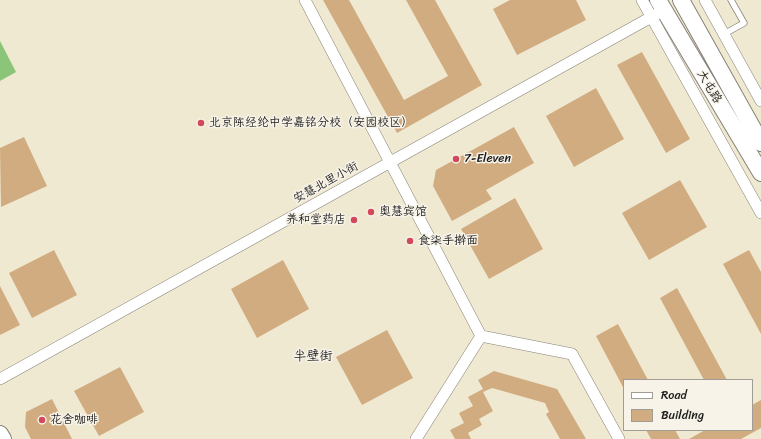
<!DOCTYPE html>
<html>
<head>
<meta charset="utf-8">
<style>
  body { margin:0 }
  #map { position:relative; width:761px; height:439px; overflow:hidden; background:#f0e9d2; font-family:Sriracha,sans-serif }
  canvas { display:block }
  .legend { position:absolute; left:623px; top:379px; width:130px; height:52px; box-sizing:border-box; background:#f7f3e8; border:1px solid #9f9d96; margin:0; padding:5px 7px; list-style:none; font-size:12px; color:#1c1c1c }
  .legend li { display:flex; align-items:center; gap:8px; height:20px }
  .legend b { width:20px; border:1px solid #9f9d96 }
</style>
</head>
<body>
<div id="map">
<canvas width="761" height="439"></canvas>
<ul class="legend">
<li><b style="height:5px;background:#fff"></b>Road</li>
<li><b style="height:11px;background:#d1ac81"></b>Building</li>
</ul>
</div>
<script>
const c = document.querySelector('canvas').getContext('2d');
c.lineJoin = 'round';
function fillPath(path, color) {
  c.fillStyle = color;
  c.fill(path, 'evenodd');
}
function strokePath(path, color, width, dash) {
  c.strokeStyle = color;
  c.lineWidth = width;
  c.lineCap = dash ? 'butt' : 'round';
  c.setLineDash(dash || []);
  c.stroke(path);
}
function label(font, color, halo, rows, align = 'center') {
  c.font = font + ' Sriracha,"LXGW WenKai TC",sans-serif';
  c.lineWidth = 3;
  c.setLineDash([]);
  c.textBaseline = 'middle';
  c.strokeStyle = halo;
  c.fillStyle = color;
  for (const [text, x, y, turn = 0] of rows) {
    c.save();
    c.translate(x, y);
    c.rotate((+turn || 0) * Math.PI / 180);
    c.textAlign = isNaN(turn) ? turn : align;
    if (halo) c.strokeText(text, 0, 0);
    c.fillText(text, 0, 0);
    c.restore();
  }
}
fillPath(new Path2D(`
  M0,41L16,72L0,81Z`), '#8bc579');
fillPath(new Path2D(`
  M323,0H349L404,100L448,76L406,0H435L482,85L397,133Z
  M510,0H576L586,20L517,55L493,9Z
  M642,52L690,139L666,153L617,65Z
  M596,88L624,139L574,167L546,116Z
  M514,127L534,163L486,190L492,199L452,221L433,186L436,170Z
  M24,137L47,186L1,207L0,148Z
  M680,180L707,227L649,260L622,213Z
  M515,198L543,249L489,279L461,229Z
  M54,250L77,295L32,318L9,273Z
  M749,250L761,272V334L723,264Z
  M283,260L309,309L257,338L231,289Z
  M0,286L20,325L0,335Z
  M677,288L727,380H704L660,298Z
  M618,324L648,380H624V389L596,336Z
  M387,330L413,378L362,405L336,357Z
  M120,367L144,412L99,436L74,391Z
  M494,371L557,389L586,439H560L546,414L549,412L545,403L492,388L483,392L493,411L479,419L482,425L468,433L471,439H455L450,430L464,423L459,413L473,406L468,397L483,389L478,380Z
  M52,399L72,439H31L25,427L26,412Z
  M761,400V428L741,439H689L705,430H752V405Z
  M646,430H675L680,439H651Z`), '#d1ac81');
const lane = new Path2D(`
  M724,34L744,23L731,0`);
const street = new Path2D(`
  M305,0L481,336L416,439
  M642,0L761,213
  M705,0L761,101
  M481,336L572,354L619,439
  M0,379L664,10`);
const secondary = new Path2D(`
  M658,0L761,173
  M681,0L761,143
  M0,434L3,439`);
strokePath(lane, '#868277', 7);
strokePath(street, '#868277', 12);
strokePath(secondary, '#868277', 18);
strokePath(lane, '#fff', 5.5);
strokePath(street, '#fff', 11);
strokePath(secondary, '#fff', 16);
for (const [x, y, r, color] of [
  [201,123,4,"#d1495b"],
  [456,159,4,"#d1495b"],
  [371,212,4,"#d1495b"],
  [354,220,4,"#d1495b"],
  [410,241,4,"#d1495b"],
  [42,420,4,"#d1495b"]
]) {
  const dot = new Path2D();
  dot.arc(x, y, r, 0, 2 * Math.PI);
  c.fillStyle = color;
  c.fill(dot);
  strokePath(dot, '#f7f3e8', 1.5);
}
label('12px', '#1c1c1c', '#f7f3e8', [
  ["大屯路",709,87,59],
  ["安慧北里小街",326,183,-29]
]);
label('12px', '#1c1c1c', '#f7f3e8', [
  ["北京陈经纶中学嘉铭分校（安园校区）",209,123],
  ["7-Eleven",464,159],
  ["奥慧宾馆",379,212],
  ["养和堂药店",346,220,"right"],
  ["食柒手擀面",418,241],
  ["花舍咖啡",50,420]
], 'left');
label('13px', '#1c1c1c', '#f7f3e8', [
  ["半壁街",313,357]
]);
</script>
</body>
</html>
